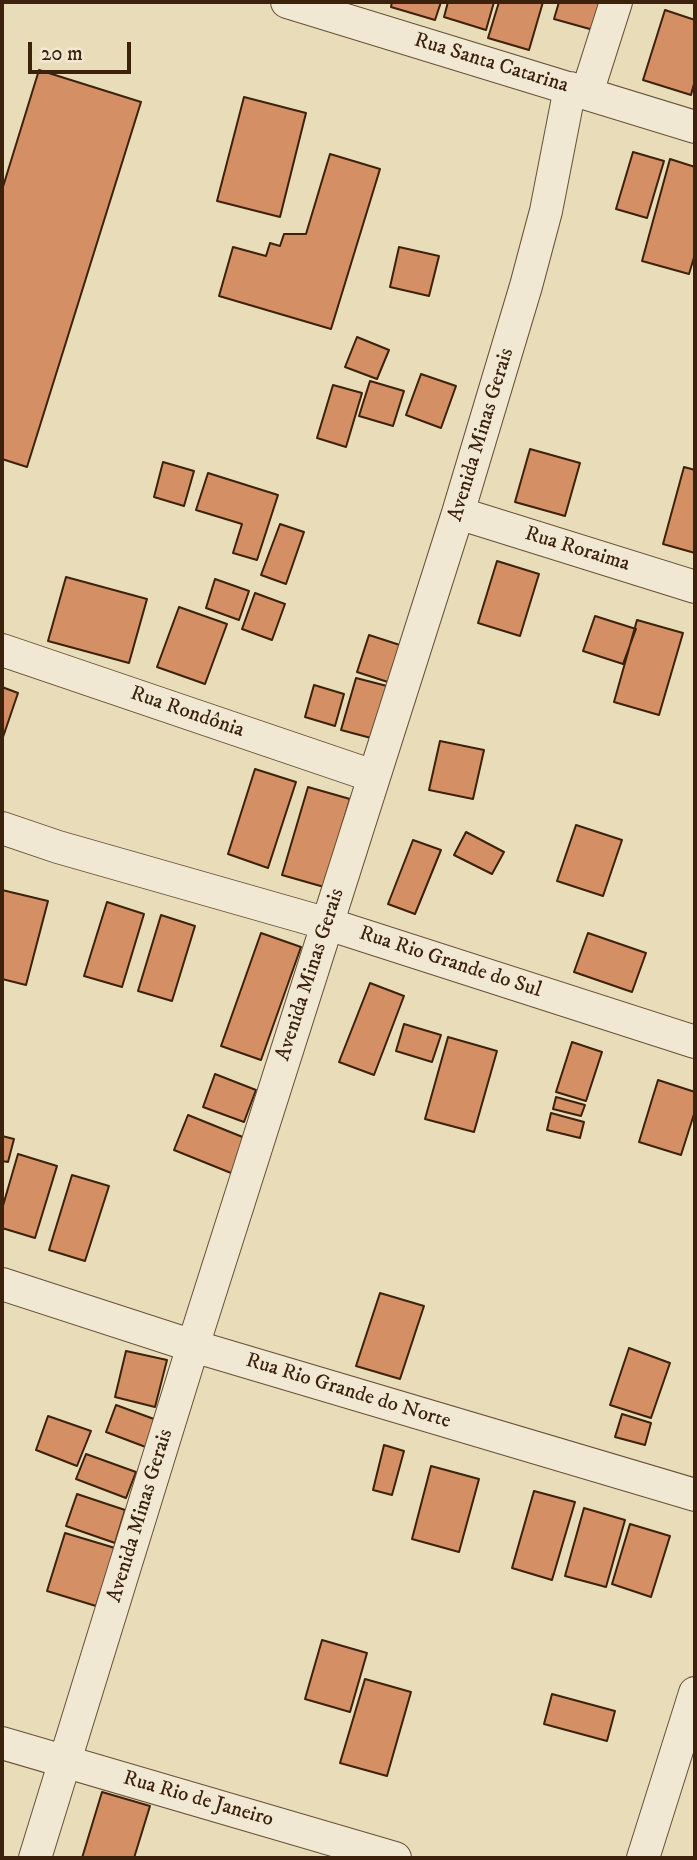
<!DOCTYPE html>
<html>
<head>
<meta charset="utf-8">
<style>
  body { margin:0 }
  #map { position:relative; width:697px; height:1860px; overflow:hidden; background:#e8dcb9; font-family:"IM FELL DW Pica",serif }
  canvas { display:block }
  .frame { position:absolute; inset:0; border:4px solid #3c210c; pointer-events:none }
  .scale { position:absolute; left:28px; top:42px; width:103px; height:32px; box-sizing:border-box; border:4px solid #3c210c; border-top:0; padding-left:9px; font-size:21px; line-height:24px; white-space:nowrap; color:#3c210c; -webkit-text-stroke:5px #f0e8d2; paint-order:stroke }
</style>
</head>
<body>
<div id="map">
<canvas width="697" height="1860"></canvas>
<div class="frame"></div>
<div class="scale">20 m</div>
</div>
<script>
const c = document.querySelector('canvas').getContext('2d');
c.lineJoin = 'round';
function fillPath(path, color) {
  c.fillStyle = color;
  c.fill(path, 'evenodd');
}
function strokePath(path, color, width, dash) {
  c.strokeStyle = color;
  c.lineWidth = width;
  c.lineCap = dash ? 'butt' : 'round';
  c.setLineDash(dash || []);
  c.stroke(path);
}
function label(font, color, halo, rows, align = 'center') {
  c.font = font + ' "IM FELL DW Pica",serif';
  c.lineWidth = 6;
  c.setLineDash([]);
  c.textBaseline = 'middle';
  c.strokeStyle = halo;
  c.fillStyle = color;
  for (const [text, x, y, turn = 0] of rows) {
    c.save();
    c.translate(x, y);
    c.rotate((+turn || 0) * Math.PI / 180);
    c.textAlign = isNaN(turn) ? turn : align;
    if (halo) c.strokeText(text, 0, 0);
    c.fillText(text, 0, 0);
    c.restore();
  }
}
const building = new Path2D(`
  M392,2H441L435,20L391,7Z
  M448,2H494L486,30L444,17Z
  M499,2H543L529,50L488,38Z
  M559,2H605L597,31L554,19Z
  M665,10L695,20V80L691,95L643,80Z
  M39,70L141,102L27,467L2,459V190Z
  M244,97L306,113L280,217L217,201Z
  M633,152L664,161L647,218L616,209Z
  M330,154L380,169L331,329L219,296L233,247L266,256L270,243L280,246L284,234H306Z
  M670,159L695,167V254L689,274L642,261Z
  M399,247L439,256L429,296L390,287Z
  M357,337L389,350L377,379L345,367Z
  M421,374L456,386L441,428L406,415Z
  M370,381L404,391L393,426L359,416Z
  M333,385L362,393L346,447L317,438Z
  M530,449L580,463L565,516L515,502Z
  M163,462L194,471L184,506L154,497Z
  M684,467L695,470V553L663,544Z
  M208,473L278,495L257,560L233,553L242,524L196,510Z
  M280,524L304,532L286,584L261,575Z
  M497,561L539,574L520,636L478,623Z
  M66,577L147,599L129,663L48,641Z
  M215,579L249,591L239,620L206,608Z
  M255,593L285,604L272,640L242,629Z
  M179,607L227,624L205,684L157,667Z
  M595,616L636,629L623,664L583,651Z
  M637,620L683,633L659,715L614,702Z
  M369,635L406,647L394,684L357,672Z
  M356,678L387,686L371,738L341,730Z
  M314,685L344,694L335,726L305,717Z
  M2,687L18,693L2,740Z
  M440,741L484,750L473,799L429,790Z
  M255,769L296,782L268,868L228,854Z
  M308,787L350,799L324,887L282,875Z
  M576,825L622,840L603,896L557,881Z
  M466,832L504,852L492,874L454,855Z
  M413,840L441,850L415,914L388,904Z
  M2,890L48,901L26,985L2,979Z
  M107,902L144,914L122,987L84,976Z
  M161,915L195,926L172,1001L138,991Z
  M261,933L301,947L261,1060L221,1046Z
  M588,933L646,953L632,992L574,972Z
  M370,983L404,996L374,1075L339,1062Z
  M404,1024L441,1035L432,1062L396,1051Z
  M448,1037L497,1051L474,1132L425,1119Z
  M572,1042L602,1052L586,1101L556,1092Z
  M215,1074L256,1090L244,1122L203,1107Z
  M658,1080L695,1092V1111L681,1155L639,1142Z
  M556,1097L585,1105L581,1116L553,1109Z
  M551,1113L584,1122L580,1138L547,1130Z
  M188,1115L250,1140L236,1175L174,1150Z
  M2,1136L14,1139L8,1162L2,1161Z
  M18,1154L57,1166L35,1238L2,1228V1209Z
  M72,1175L109,1186L85,1261L49,1250Z
  M380,1293L424,1306L400,1379L356,1366Z
  M629,1348L670,1363L651,1418L610,1405Z
  M126,1351L167,1360L155,1407L115,1397Z
  M116,1405L162,1422L151,1449L106,1432Z
  M622,1414L651,1423L645,1445L615,1437Z
  M48,1416L91,1431L77,1466L36,1450Z
  M384,1445L404,1451L392,1495L373,1490Z
  M86,1454L136,1472L126,1498L76,1479Z
  M431,1466L479,1479L459,1552L412,1539Z
  M534,1491L575,1502L552,1580L512,1568Z
  M77,1494L125,1510L115,1543L66,1526Z
  M584,1508L625,1520L606,1587L565,1576Z
  M630,1524L670,1536L651,1597L612,1584Z
  M65,1533L115,1548L96,1606L47,1591Z
  M322,1640L367,1653L350,1712L305,1699Z
  M365,1679L411,1692L387,1776L340,1763Z
  M552,1694L615,1711L607,1741L544,1724Z
  M102,1792L150,1806L134,1858H82Z`);
fillPath(building, '#d49064');
strokePath(building, '#3c210c', 2);
const minor = new Path2D(`
  M287,2L695,127
  M587,93L616,2
  M458,513L695,587
  M2,650L373,776
  M2,828L58,847L328,924L695,1042
  M2,1284L193,1346L695,1495
  M2,1743L395,1858
  M35,1858L193,1346L458,513L526,286L546,211L570,88
  M643,1858L695,1693`);
strokePath(minor, '#675037', 34);
strokePath(minor, '#f0e8d2', 32);
label('21px', '#3c210c', '#f0e8d2', [
  ["Rua Santa Catarina",491,64,17],
  ["Avenida Minas Gerais",482,435,-73],
  ["Rua Roraima",577,550,17],
  ["Rua Rondônia",187,713,19],
  ["Rua Rio Grande do Sul",450,963,18],
  ["Avenida Minas Gerais",311,975,-72],
  ["Rua Rio Grande do Norte",348,1392,17],
  ["Avenida Minas Gerais",141,1516,-73],
  ["Rua Rio de Janeiro",198,1800,16]
]);
</script>
</body>
</html>
